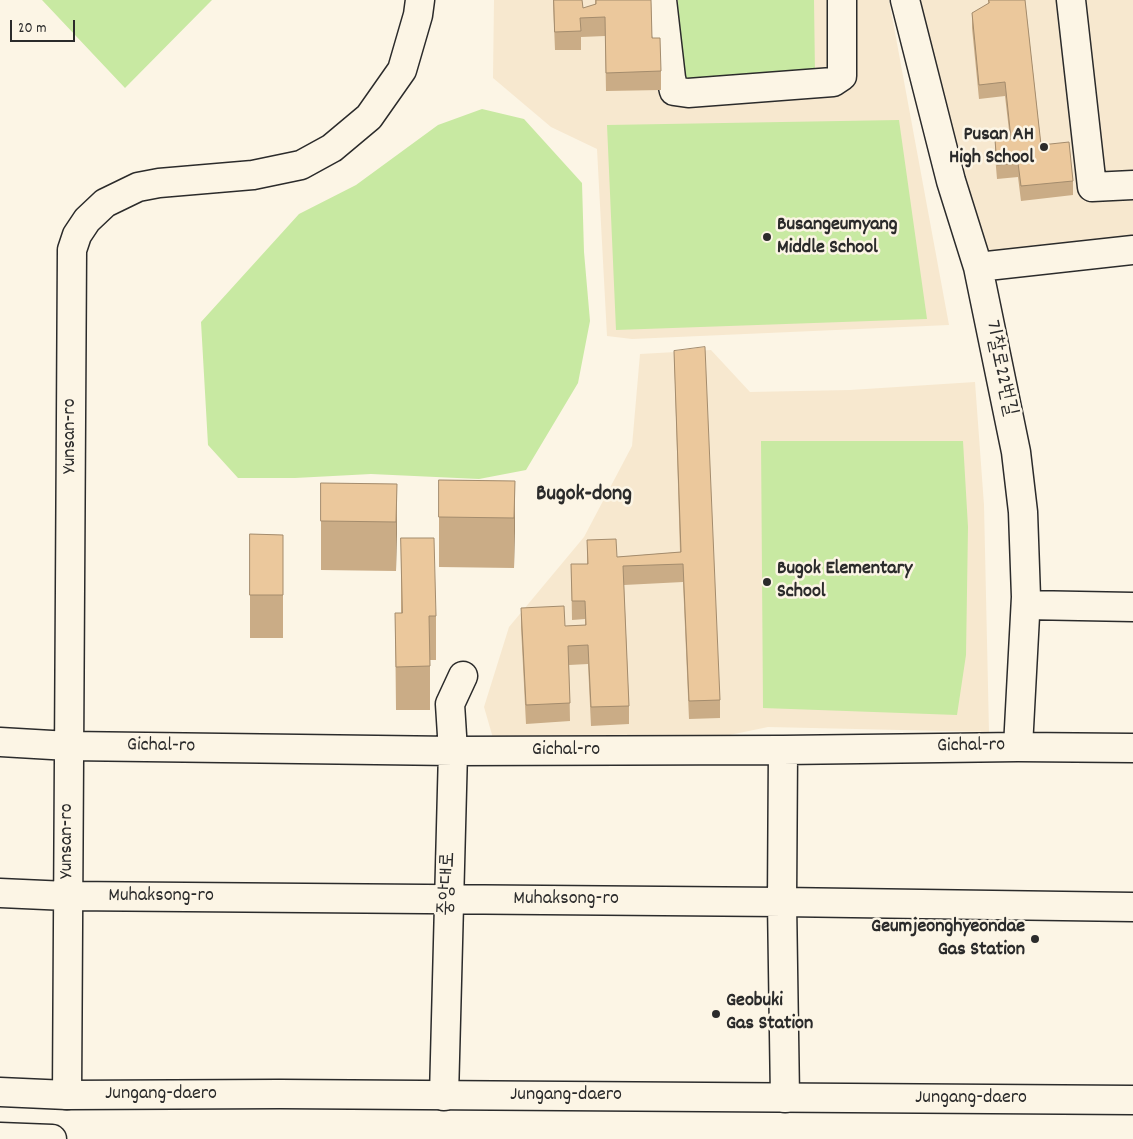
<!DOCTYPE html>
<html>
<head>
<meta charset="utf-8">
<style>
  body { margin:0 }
  #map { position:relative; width:1133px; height:1139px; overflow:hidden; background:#fcf5e5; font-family:Dekko,sans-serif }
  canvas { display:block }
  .scale { position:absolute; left:10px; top:20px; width:65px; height:22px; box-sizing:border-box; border:2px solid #2b2b2b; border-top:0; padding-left:6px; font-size:15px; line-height:18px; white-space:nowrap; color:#2b2b2b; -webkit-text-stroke:4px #fcf5e5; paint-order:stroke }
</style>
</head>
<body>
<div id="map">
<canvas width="1133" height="1139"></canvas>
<div class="scale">20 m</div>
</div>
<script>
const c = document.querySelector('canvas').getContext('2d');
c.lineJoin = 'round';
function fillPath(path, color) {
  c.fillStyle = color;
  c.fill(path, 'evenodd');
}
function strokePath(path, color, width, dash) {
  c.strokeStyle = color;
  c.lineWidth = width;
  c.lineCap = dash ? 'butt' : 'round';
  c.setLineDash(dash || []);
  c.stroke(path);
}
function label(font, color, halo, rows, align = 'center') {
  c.font = font + ' Dekko,"Poor Story",sans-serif';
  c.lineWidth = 5;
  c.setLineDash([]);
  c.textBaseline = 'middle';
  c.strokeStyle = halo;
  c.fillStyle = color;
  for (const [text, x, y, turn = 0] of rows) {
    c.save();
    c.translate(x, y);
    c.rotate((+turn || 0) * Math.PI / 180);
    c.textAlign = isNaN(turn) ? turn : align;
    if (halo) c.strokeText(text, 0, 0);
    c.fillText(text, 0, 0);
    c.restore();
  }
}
fillPath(new Path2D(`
  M494,0H889L949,325L632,339L607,336L597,149L551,127L493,78Z
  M917,0H1133V240L988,258L928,53Z
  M711,350L750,392L850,390L975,382L984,505L989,732L768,727L715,738H493L484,707L509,627L584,537L632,446L640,354Z`), '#f7e8cf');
fillPath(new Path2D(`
  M42,0H212L125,88Z
  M678,0H814L815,74L679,81Z
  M482,109L524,119L582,183L584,252L590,321L578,383L526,470L479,479L371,474L295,478H238L208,445L201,322L299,214L356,185L438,125Z
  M899,120L927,319L616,330L607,125Z
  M761,441H963L968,527L966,655L957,715L763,708Z`), '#c8e9a2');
const minor = new Path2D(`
  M662,0L671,78L674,91L688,93L833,82L842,76V0
  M905,0L951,181L978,267L1016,452L1023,512L1026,597L1018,747
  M1071,0L1092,187L1133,185
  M978,267L1133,250
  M1026,605L1133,607
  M0,742L69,746L453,751L783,750L1018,747L1133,748
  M783,750L782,902L785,1098
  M0,893L67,896L782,902L1133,907
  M67,1095L72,250L77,235L87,220L105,203L138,187L159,183L253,175L301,165L332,148L369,117L402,70L418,15L420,0
  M444,1096L453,751L450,704L463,676`);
const major = new Path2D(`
  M0,1092L67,1095L280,1094L1133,1100
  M0,1137L52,1139`);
strokePath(minor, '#2b2b2b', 31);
strokePath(major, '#2b2b2b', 31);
strokePath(minor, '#fcf5e5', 28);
strokePath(major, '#fcf5e5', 28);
fillPath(new Path2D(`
  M553,0H582L583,8L595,5V0H651L652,38L661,71V90L606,91L605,36L581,37V50H555Z
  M988,0H1025L1041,145L1073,181V195L1021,201L1018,177L997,179L995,155V140L1010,139L1005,96L979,99L972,28V13L988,4Z
  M674,351L720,700V718L689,719L683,582L624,585L629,706V724L591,726L588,664L569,665L570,721L526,724L521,627V608L565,626L585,625V619L572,620L571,564H587V540L617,557L680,552Z
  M439,480L515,481L514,568L439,567Z
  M321,483L397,484L396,571L321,570Z
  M250,534L283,535V638H250Z
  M401,538L436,616V660H430V710H396L395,613H401Z`), '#caac86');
fillPath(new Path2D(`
  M515,481V531L514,568V518Z
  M397,484V534L396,571V522Z`), '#a48c6d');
const building = new Path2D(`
  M554,0H582L583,8L596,4V0H651L652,38H660L661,71L606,73L605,17L580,18L581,31L555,32Z
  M989,0H1025L1041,145L1069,142L1073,181L1021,186L1018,163L997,165L995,140L1011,139L1005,82L979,85L972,13L989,3Z
  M705,347L720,700L689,701L683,564L623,566L629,706L591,707L588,645L568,646L570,703L526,705L521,608L564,606L565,626L586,625L585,601H572L571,564H588L587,540L616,539L617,557L681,552L674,351Z
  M439,480L515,481L514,518L439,517Z
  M321,483L397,484L396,522L321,521Z
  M250,534L283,535V595H250Z
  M401,538H434L436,616H429L430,666L396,667L395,613H402Z`);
fillPath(building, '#ebc89c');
strokePath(building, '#a48c6d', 1);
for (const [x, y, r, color] of [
  [1044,147,5,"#2b2b2b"],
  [767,237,5,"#2b2b2b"],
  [767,582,5,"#2b2b2b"],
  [1035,939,5,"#2b2b2b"],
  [716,1014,5,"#2b2b2b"]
]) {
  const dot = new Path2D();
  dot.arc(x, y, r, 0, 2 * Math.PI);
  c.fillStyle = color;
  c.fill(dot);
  strokePath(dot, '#fcf5e5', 2);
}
label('bold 20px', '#2b2b2b', '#fcf5e5', [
  ["Pusan AH",1034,136,"right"],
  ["High School",1034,159,"right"],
  ["Busangeumyang",777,226],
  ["Middle School",777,249],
  ["Bugok Elementary",777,570],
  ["School",777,593],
  ["Geumjeonghyeondae",1025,928,"right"],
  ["Gas Station",1025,951,"right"],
  ["Geobuki",726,1002],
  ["Gas Station",726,1025]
], 'left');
label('20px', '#2b2b2b', '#fcf5e5', [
  ["기찰로22번길",999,368,78],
  ["Yunsan-ro",71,436,-90],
  ["Gichal-ro",161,747,1],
  ["Gichal-ro",971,747,-1],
  ["Gichal-ro",566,751],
  ["Yunsan-ro",68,841,-90],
  ["중앙대로",449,884,-88],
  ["Muhaksong-ro",161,897],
  ["Muhaksong-ro",566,900],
  ["Jungang-daero",161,1095],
  ["Jungang-daero",566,1096],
  ["Jungang-daero",971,1099]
]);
label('bold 22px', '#2b2b2b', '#fcf5e5', [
  ["Bugok-dong",584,496]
]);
</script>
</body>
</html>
